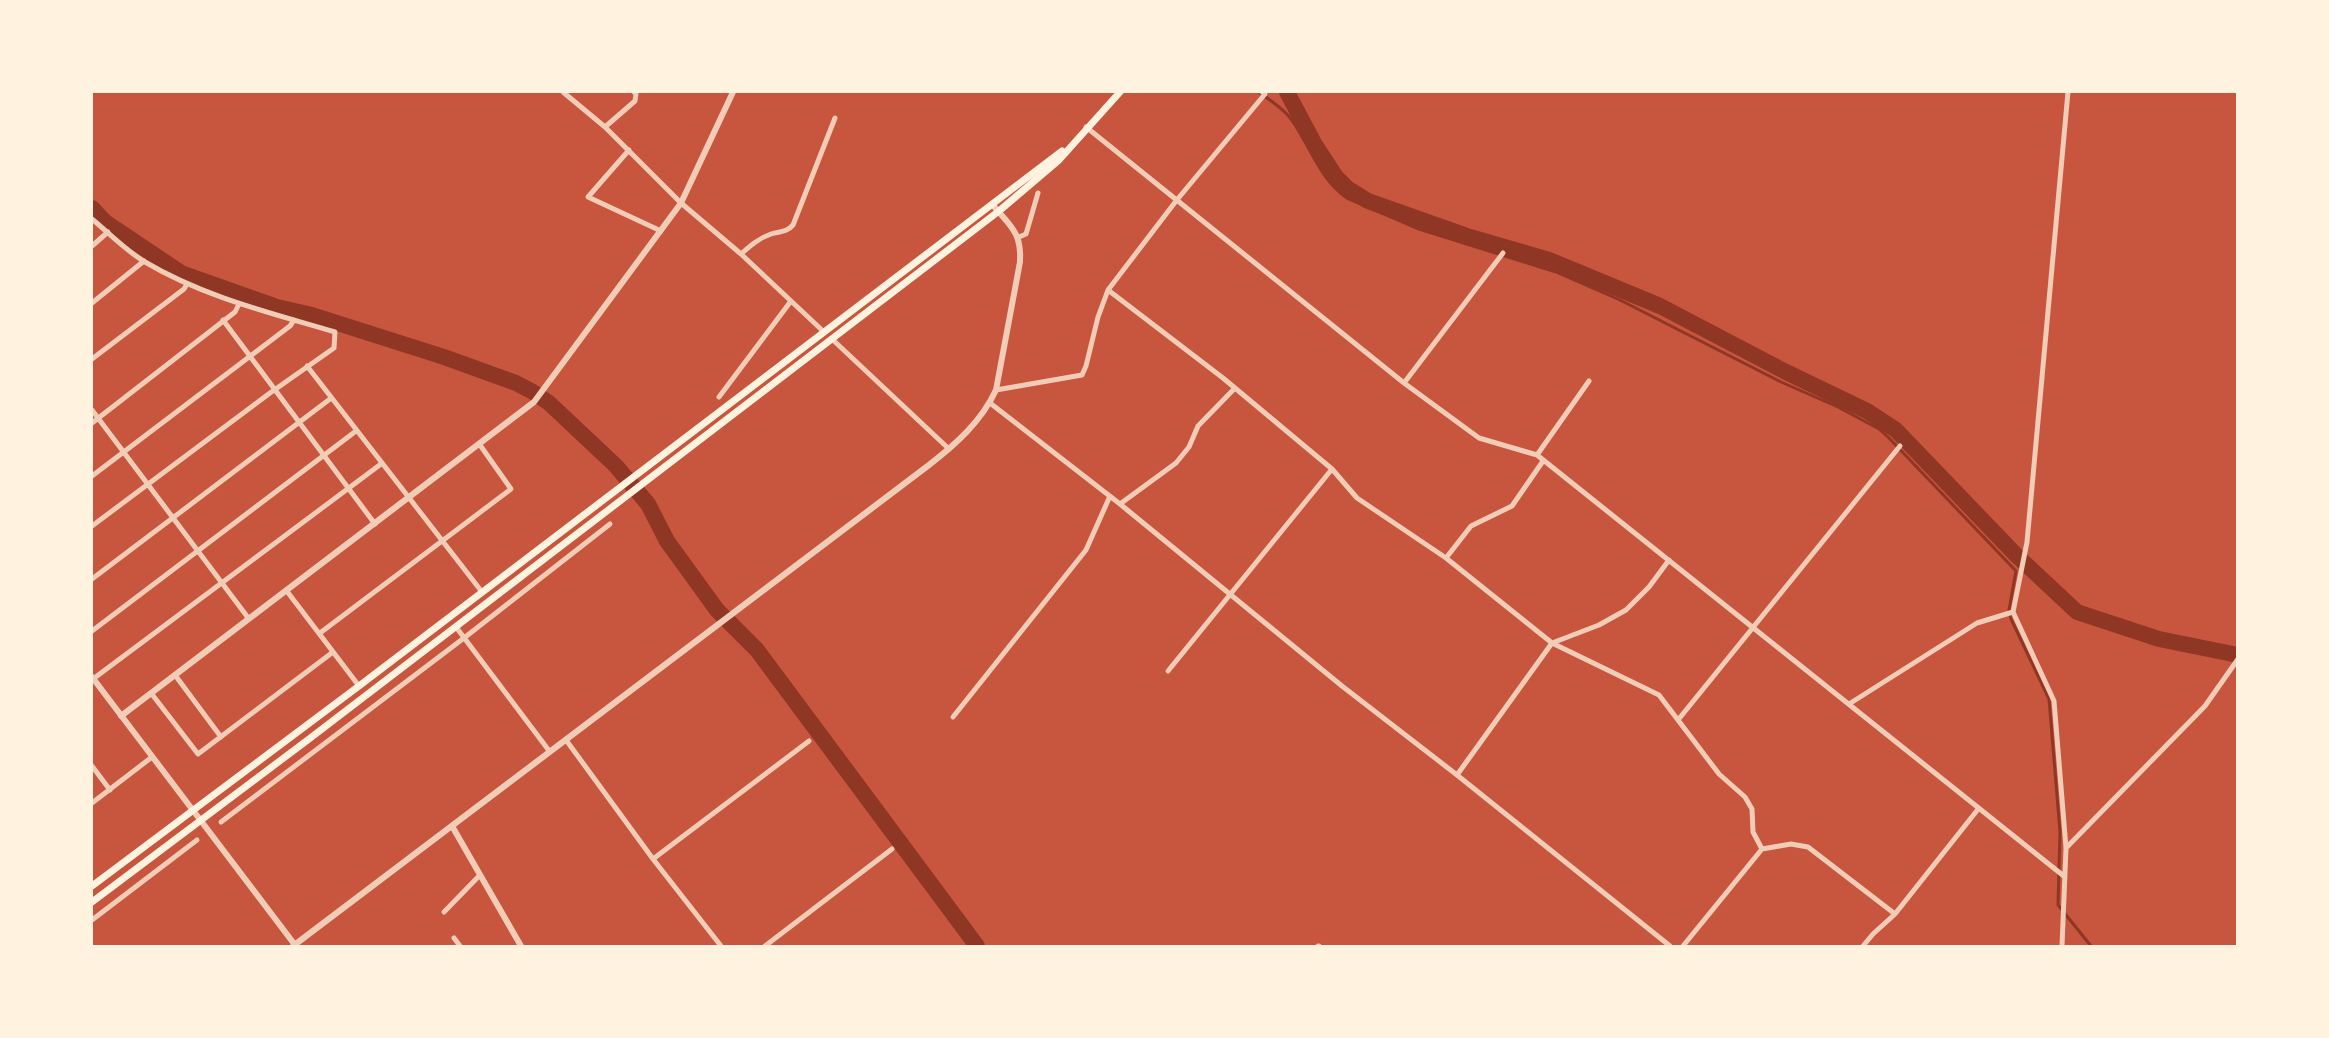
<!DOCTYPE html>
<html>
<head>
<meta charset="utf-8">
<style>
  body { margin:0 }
  #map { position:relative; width:2329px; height:1038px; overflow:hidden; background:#c8553d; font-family:"Sofia Sans Condensed",sans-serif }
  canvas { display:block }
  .frame { position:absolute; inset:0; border:93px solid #fff3e0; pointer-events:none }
</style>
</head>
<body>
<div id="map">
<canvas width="2329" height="1038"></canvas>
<div class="frame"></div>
</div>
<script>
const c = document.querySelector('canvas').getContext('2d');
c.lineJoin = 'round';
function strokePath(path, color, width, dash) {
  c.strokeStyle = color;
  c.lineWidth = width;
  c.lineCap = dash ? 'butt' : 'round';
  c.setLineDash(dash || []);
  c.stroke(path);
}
strokePath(new Path2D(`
  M1259,92C1269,100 1283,108 1291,119C1310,145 1319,179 1347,198L1419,229L1556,272L1620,300L1781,382L1838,407L1879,429L1888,437L2016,571L2009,610L2011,619L2049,699L2060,832L2058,905L2091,946`), '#8f3625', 3);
strokePath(new Path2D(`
  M1287,92L1315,145L1336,177L1347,188L1368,201L1470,237L1549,260L1660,306L1786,372L1867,411L1896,430L2016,555L2077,612L2159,639L2238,655
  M92,208L105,222L181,273L277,307L312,315L444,357L516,383L533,392L549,403L616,466L648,504L667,541L717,610L757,650L977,946`), '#8f3625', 16);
strokePath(new Path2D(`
  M563,92L605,127L681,203L741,254L824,332
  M605,127L635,101L636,94L634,92
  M1086,127L1404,383L1479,438L1537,455L2065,877
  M629,150L588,197L661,231
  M92,219C109,233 126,251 145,262C204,297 271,313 335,332L334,348L270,393L92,526
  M1019,237L1026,234L1038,193
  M92,246L108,232
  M741,254C750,246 759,238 771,234C780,231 786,233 793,225L835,118
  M1108,290L1223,378L1332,469L1357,498L1446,558L1552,643L1659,695L1719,774L1745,797L1752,809L1753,832L1762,849
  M92,303L144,261
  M223,320L375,524
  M833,340L949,449
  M92,359L184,289L187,284
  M307,366L482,592
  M1404,383L1503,253
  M996,390L1082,375L1086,366L1098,317L1108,290L1176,201L1265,94L1262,92
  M719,397L791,301
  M990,403L1120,504L1342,686L1457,775L1670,946
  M92,410L249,619
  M92,423L235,312L239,304
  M1537,455L1589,381
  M92,476L290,326L294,320
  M1120,504L1176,463L1189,447L1198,426L1235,388
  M1446,558L1471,526L1512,506L1543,461
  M92,579L330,399
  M286,590L359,686
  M456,627L550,752
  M92,631L356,431
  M320,633L511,489L480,445
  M1168,671L1332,469
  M175,675L221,737
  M93,679L381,464
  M151,693L198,754L333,652
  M1849,704L1977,623L2013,612
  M953,717L1086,550L1110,496
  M1678,720L1900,446
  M566,740L653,859L721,946
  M92,766L110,790
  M1457,775L1552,643L1599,625L1626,610L1649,587L1669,560
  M92,803L152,757
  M221,822L464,638L610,524
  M2066,848L2205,706L2238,659
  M653,859L809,741
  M444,912L480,875
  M92,920L197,840
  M454,938L460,946
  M765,946L892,849
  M1318,946H1319
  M1683,946L1762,849L1791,844L1808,847L1895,914
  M1863,946L1873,934L1895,914L1979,808
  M2062,946L2066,848L2054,701L2013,612L2027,542L2068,92`), '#f1ccb7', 5);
strokePath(new Path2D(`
  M92,677L295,945
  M121,716L534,402L681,203L733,92
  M452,826L521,946
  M293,946L929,465C956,444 981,422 996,390L1020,262C1022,232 1010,226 992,204`), '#f1ccb7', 6);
strokePath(new Path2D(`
  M92,886L359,686L1062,151
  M92,902L309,739L999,211L1059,160L1120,92`), '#fff3e0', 7);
</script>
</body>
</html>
